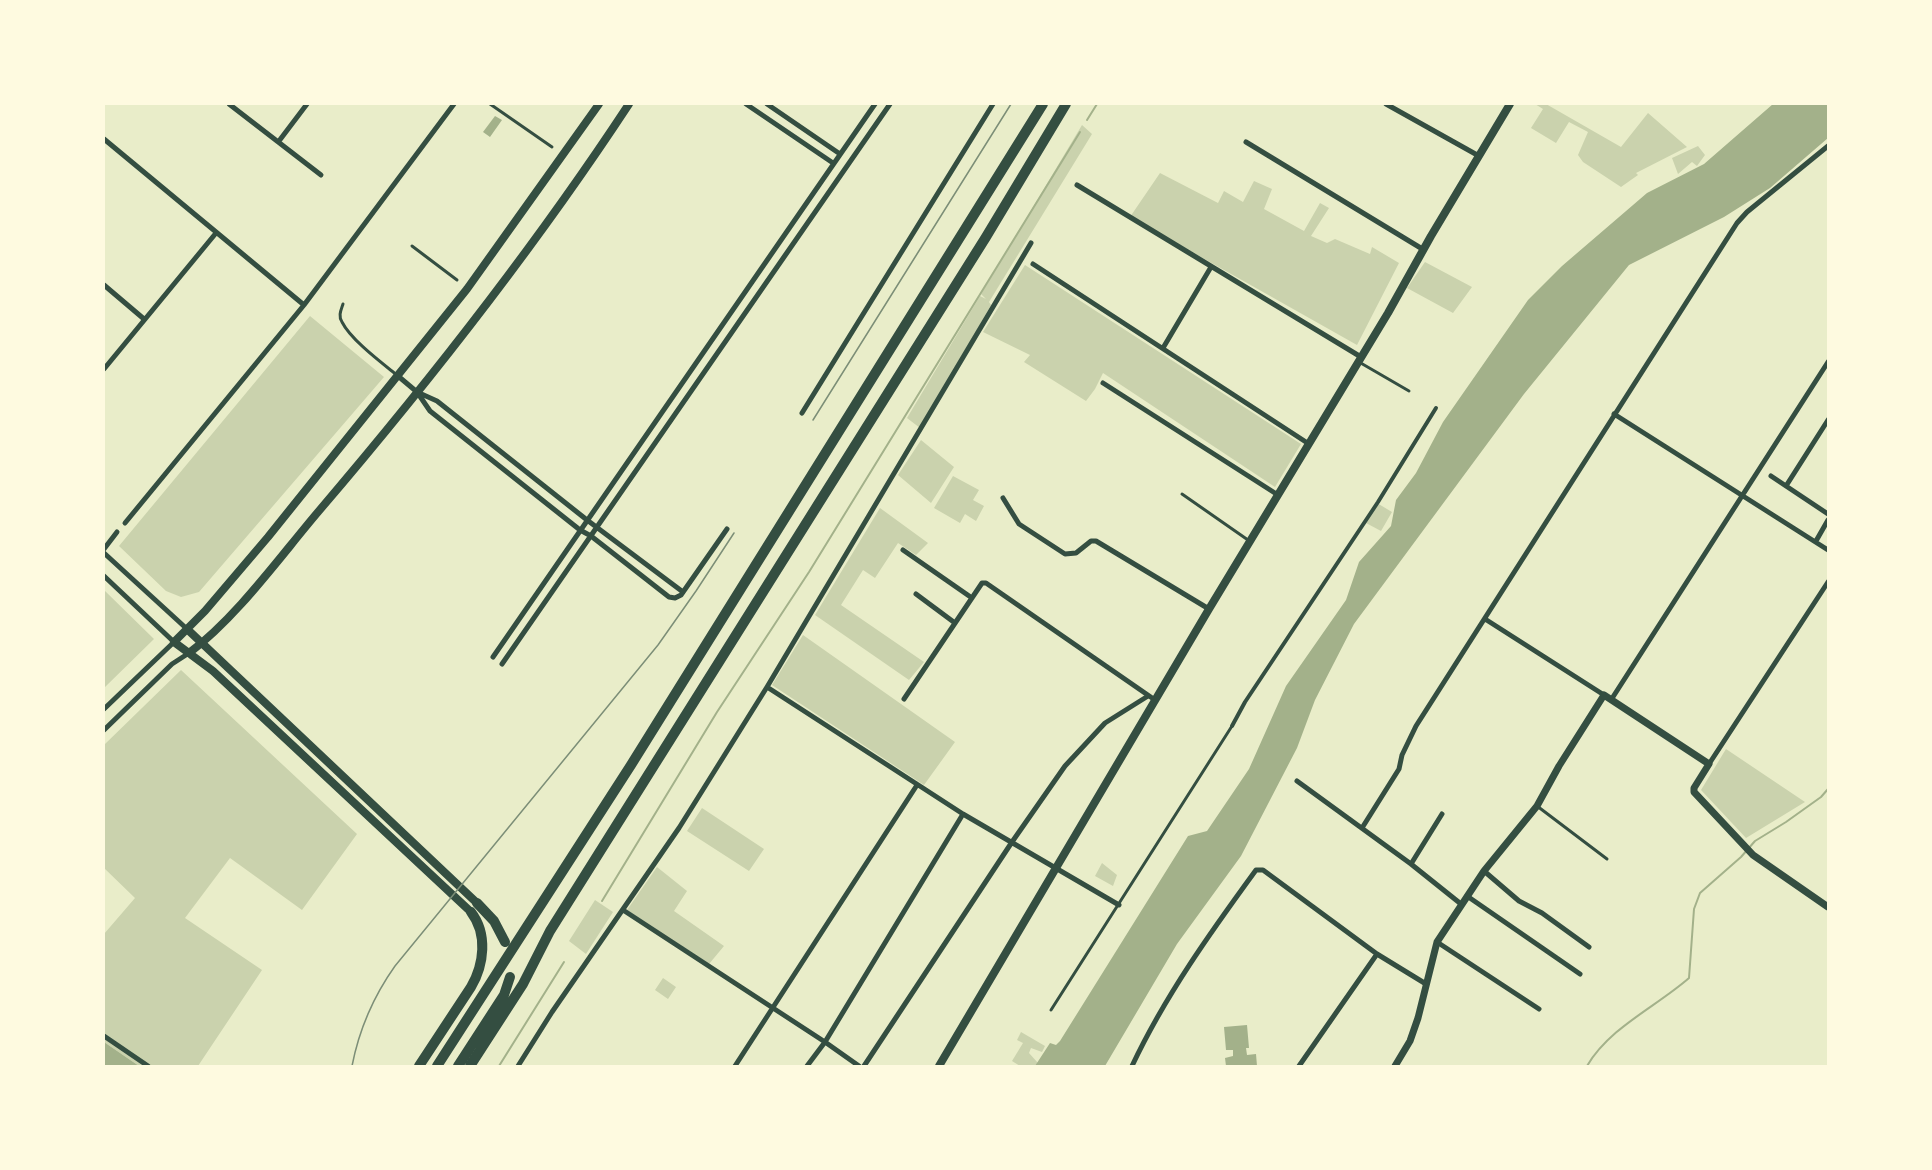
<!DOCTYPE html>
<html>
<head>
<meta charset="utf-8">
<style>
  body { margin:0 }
  #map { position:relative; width:1932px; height:1170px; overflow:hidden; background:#e9edc9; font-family:Signika,sans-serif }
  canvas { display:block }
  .frame { position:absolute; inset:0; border:105px solid #fefae0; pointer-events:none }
</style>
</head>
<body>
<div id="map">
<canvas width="1932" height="1170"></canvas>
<div class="frame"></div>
</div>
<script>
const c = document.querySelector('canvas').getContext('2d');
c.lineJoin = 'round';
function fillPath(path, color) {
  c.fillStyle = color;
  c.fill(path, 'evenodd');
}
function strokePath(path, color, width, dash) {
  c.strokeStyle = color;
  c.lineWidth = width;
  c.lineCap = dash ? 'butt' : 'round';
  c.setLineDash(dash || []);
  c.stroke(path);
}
fillPath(new Path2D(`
  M1535,104H1546L1621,147L1648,113L1687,147L1636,173L1638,175L1621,187L1583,162L1578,155L1588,132L1569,122L1556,143L1531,128L1543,109Z
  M1082,125L1092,134L989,302L991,305L929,415L920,428L907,418L980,296L986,299L981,294Z
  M1698,146L1705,155L1697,166L1692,162L1678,174L1672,158Z
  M1160,173L1218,203L1224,191L1243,202L1254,181L1272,189L1264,209L1304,231L1320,203L1329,208L1311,236L1327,243L1335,239L1370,254L1372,247L1399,263L1357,345L1130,217Z
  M1425,262L1472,287L1453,313L1407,288Z
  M1025,265L1301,444L1275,487L1103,373L1095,389L1086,401L1024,362L1030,355L983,332Z
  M310,316L384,377L199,592L181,597L166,591L119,546Z
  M921,440L954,467L931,503L898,475Z
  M953,476L979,490L973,500L984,506L976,521L965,514L960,523L934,508Z
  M1377,503L1392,512L1381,531L1366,523Z
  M880,508L928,543L916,555L898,543L875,578L863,570L841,605L924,662L909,680L815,615Z
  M104,590L154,639L104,688Z
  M803,635L955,742L924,785L772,685Z
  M181,670L357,834L302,910L230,858L185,918L262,970L198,1066H139L104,1042V934L135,898L104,868V745Z
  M1726,749L1805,802L1746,838L1701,790Z
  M702,808L764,849L749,871L687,831Z
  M1102,863L1117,875L1113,886L1095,876Z
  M657,867L687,891L674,911L724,946L709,964L627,910Z
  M595,900L613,912L586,954L569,941Z
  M663,978L676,987L668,999L655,990Z
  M1021,1032L1045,1046L1042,1052L1031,1048L1029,1053L1038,1063L1037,1066H1020L1012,1061L1023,1043L1017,1040Z`), '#cad2ad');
fillPath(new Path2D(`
  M1773,104H1828V138L1770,188L1724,217L1629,265L1524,394L1354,624L1315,700L1297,748L1241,856L1177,944L1105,1066H1035L1050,1043L1056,1045L1060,1041L1188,836L1207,831L1249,769L1286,686L1346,600L1359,562L1391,526L1396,500L1416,473L1443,422L1528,300L1562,266L1647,193L1704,164Z
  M495,116L502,120L490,137L483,132Z
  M1247,1025L1249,1048H1246L1247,1055L1256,1054L1257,1066H1226L1225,1058L1233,1056V1050H1226L1224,1027Z
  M104,1042L139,1066H104Z`), '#a3b18a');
strokePath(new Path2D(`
  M1087,120L1097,104
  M602,901L717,712L809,572L1080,132
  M499,1066L564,962
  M1587,1066C1610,1027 1656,1007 1689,978L1694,909L1700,893L1741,857L1755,841L1786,822L1821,797L1828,789`), '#a3b18a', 2);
strokePath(new Path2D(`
  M490,104L552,147
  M412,246L457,280
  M343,304C341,310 338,316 342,322C351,340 382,363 398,376
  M1359,362L1409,391
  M1182,494L1248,540
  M1537,806L1607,859
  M1051,1010L1232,726`), '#344e41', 3);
strokePath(new Path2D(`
  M1232,726L1245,702L1378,502L1436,408`), '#344e41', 4);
strokePath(new Path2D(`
  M229,104L321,175
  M746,104L833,163
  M767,104L840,154
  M1386,104L1479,156
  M104,139L304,305
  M279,141L307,104
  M1246,142L1424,250
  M1077,185L1361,357
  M1033,264L1309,444
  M104,285L144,319
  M1163,348L1211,267
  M104,369L216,233
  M398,376L417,392L437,401L587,520L683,592
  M1103,383L1278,495
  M417,392L430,411L580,530L591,536L669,597L675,598L681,595L727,529
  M802,413L993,104
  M1614,414L1828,550
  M1771,476L1828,514
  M1786,486L1828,420
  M1003,498L1019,524L1065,554L1076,553L1091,541H1096L1209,609
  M125,523L304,305L454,104
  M1816,541L1828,520
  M104,549L117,532
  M903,550L972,598
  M104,553L187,629
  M104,576L174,642L104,709
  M916,594L955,623
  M1485,619L1604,695
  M493,657L875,104
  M502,664L890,104
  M767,687L963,814L1119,905
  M904,699L982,583H986L1155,700
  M1611,700L1828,362
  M104,730L172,664L189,653
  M1709,764L1828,582
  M1297,781L1411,864L1461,904
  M1362,828L1399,769L1402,755L1416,726L1737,223L1747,212L1828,146
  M1411,864L1442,814
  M1484,871L1519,901L1542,913L1589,947
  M1467,896L1580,974
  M623,910L825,1042L859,1066
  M1437,942L1539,1009
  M104,1036L148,1066
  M518,1066L552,1012L679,828L767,687L1031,243
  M735,1066L917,785
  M807,1066L825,1042L963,814
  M864,1066L1012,842L1065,766L1105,723L1148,696
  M1132,1066C1165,996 1210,933 1256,870H1263L1377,954L1426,984
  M1299,1066L1377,954`), '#344e41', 5);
strokePath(new Path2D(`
  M1395,1066L1410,1041L1418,1018L1437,942L1484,871L1537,806L1559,766L1604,695L1709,764L1694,788V792L1753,855L1828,907`), '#344e41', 7);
strokePath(new Path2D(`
  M187,629L477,903
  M189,653C236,618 279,558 318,512C429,382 535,247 629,104
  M471,912L213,671L174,642L205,611L268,537L467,289L599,104
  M939,1066L1209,609L1388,313L1431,236L1510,104`), '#344e41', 8);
strokePath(new Path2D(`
  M477,903L494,921L505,942
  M419,1066L471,987C484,965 488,934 471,912
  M437,1066L631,765L1043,104
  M458,1066L504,995L510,977
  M470,1066L523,984L550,931L986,237L1066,104`), '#344e41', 10);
strokePath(new Path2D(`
  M813,420L1011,104
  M352,1066C359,1030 373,997 395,966L658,645L696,591L734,533`), '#7c8e77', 1.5);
</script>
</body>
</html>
